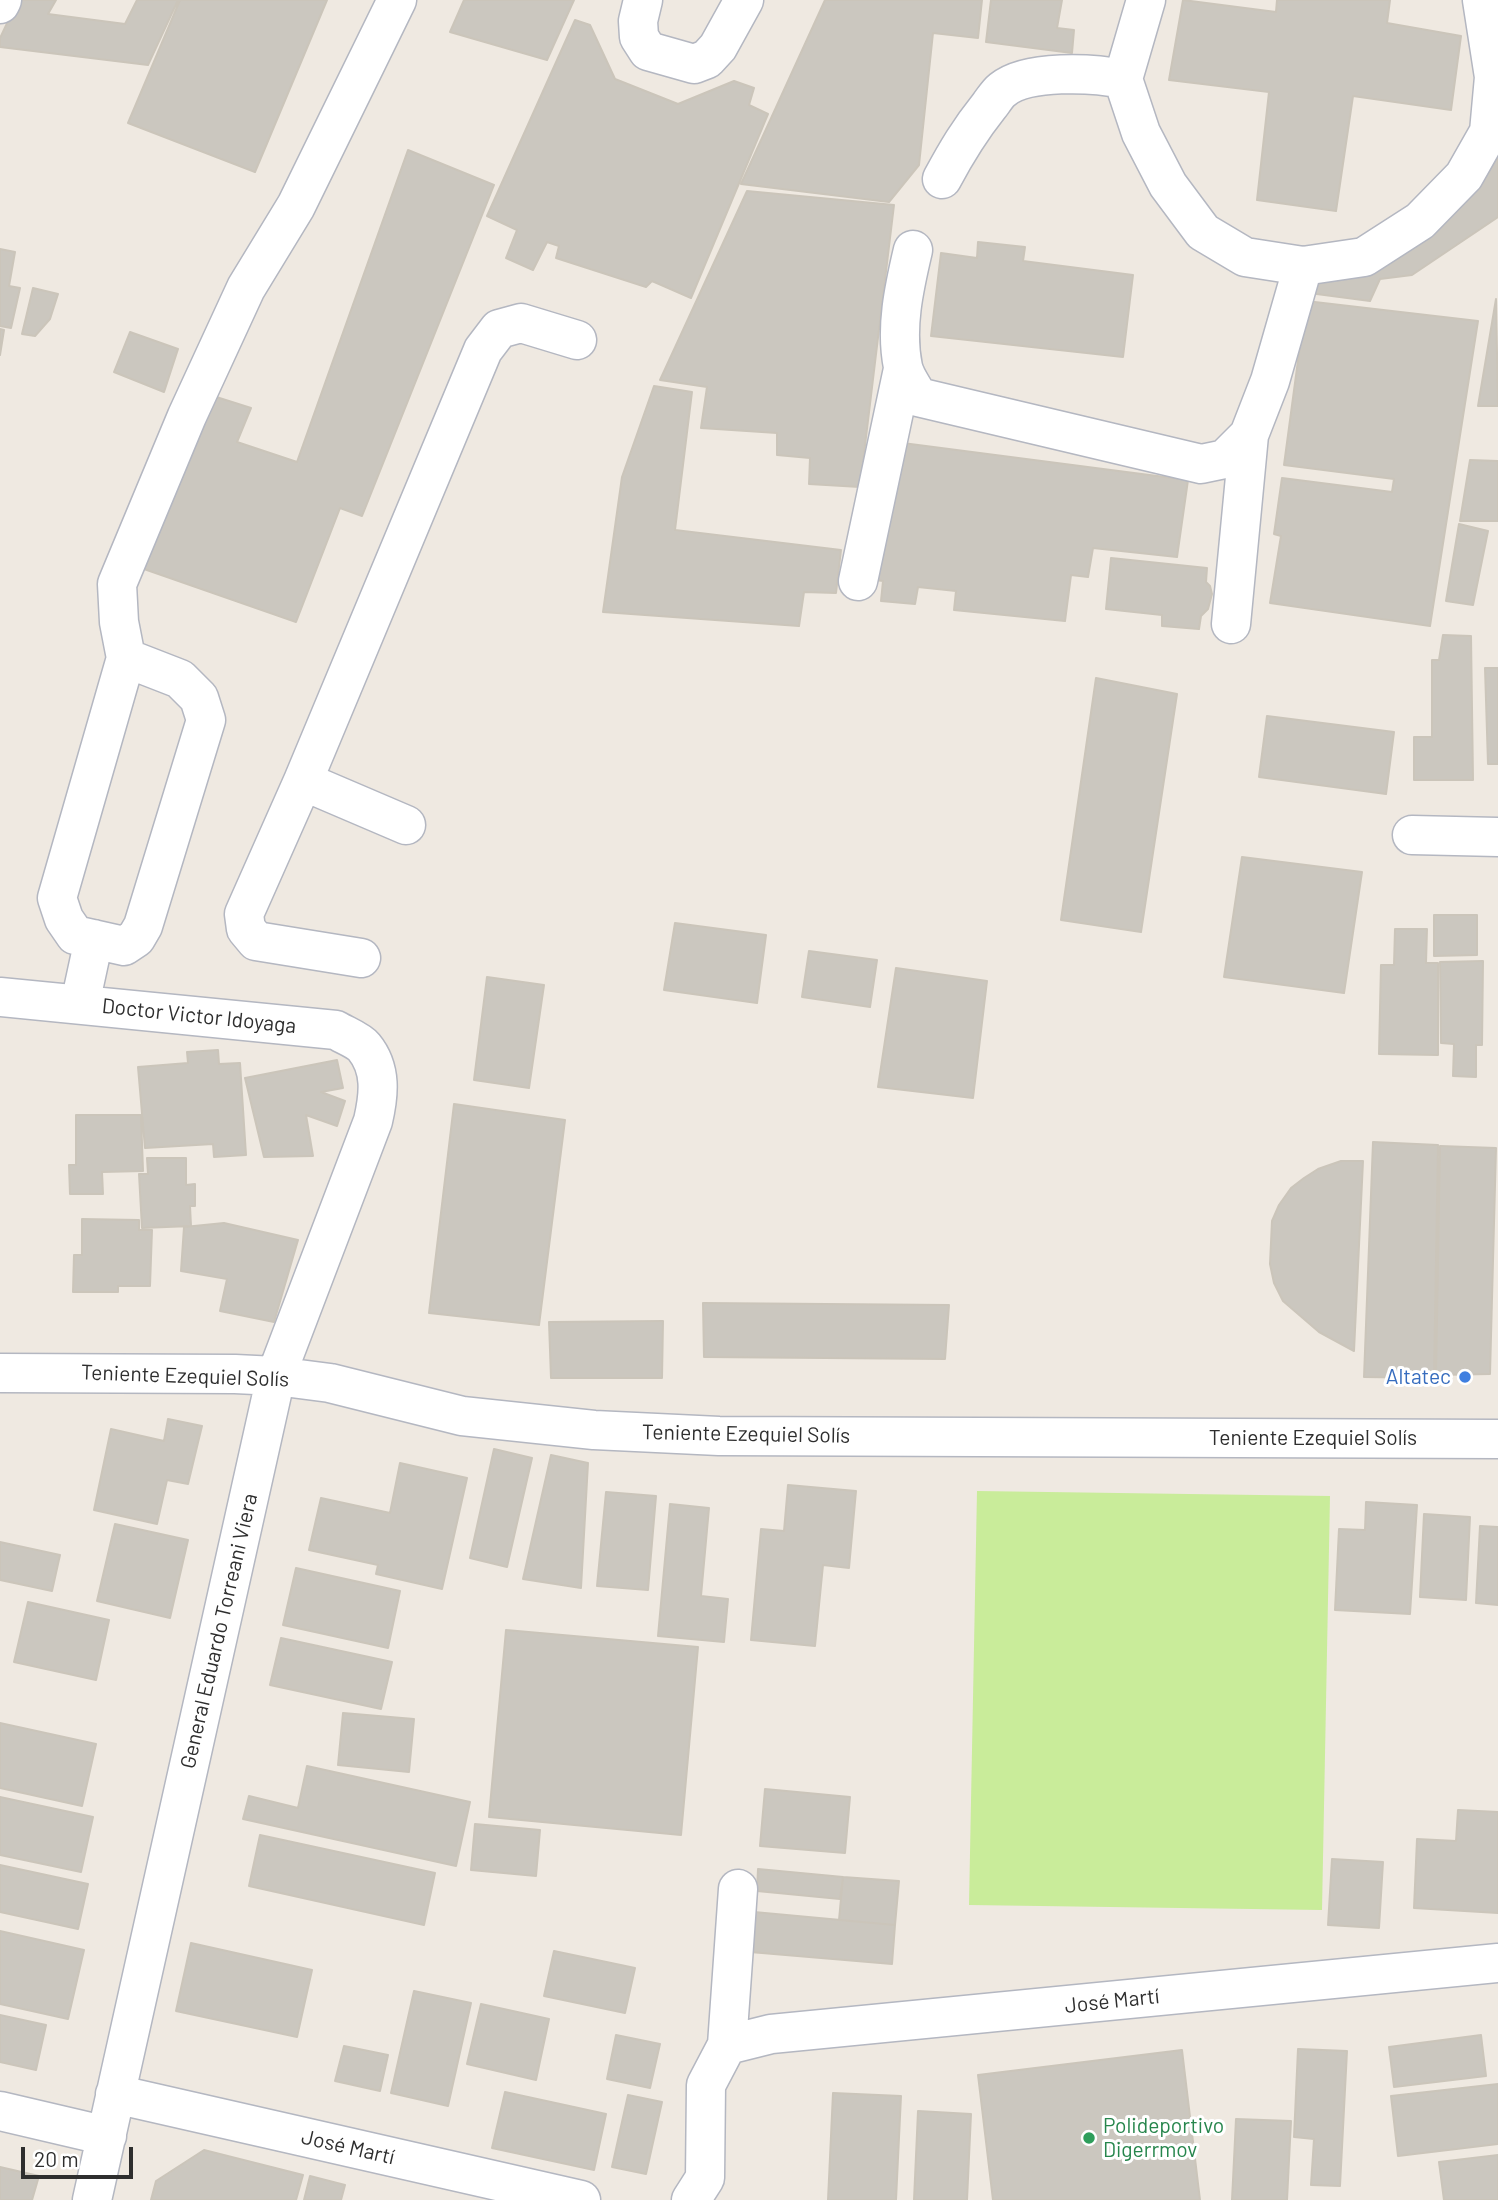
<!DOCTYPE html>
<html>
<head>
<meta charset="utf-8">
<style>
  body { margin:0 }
  #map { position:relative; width:1498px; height:2200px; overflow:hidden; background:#efe9e1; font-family:Barlow,sans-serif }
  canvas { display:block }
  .scale { position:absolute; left:21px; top:2147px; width:112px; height:32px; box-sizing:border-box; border:4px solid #2e2e2e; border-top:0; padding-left:9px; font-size:21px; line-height:24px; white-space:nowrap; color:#2e2e2e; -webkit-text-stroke:5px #fff; paint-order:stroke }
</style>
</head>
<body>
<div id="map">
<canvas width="1498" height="2200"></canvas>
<div class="scale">20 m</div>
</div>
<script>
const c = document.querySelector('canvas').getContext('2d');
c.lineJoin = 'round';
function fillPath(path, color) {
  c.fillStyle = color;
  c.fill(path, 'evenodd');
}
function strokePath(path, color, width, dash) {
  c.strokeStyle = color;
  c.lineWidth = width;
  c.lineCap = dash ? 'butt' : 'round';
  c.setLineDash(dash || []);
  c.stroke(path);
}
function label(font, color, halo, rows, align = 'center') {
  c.font = font + ' Barlow,sans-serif';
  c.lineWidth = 6;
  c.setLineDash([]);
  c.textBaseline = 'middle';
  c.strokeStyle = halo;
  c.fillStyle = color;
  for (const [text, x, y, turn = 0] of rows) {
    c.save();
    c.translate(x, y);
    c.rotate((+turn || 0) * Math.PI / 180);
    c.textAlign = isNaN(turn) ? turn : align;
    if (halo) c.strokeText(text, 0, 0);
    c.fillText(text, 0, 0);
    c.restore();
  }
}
fillPath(new Path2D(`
  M977,1491L1330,1496L1322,1910L969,1905Z`), '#c9ec9a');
const building = new Path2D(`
  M18,0H56L48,14L125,24L137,0H178L148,65L0,47V38Z
  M180,0H327L255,172L128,123Z
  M464,0H574L547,60L450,32Z
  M825,0H982L978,38L933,33L919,165L889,202L741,184Z
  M991,0H1062L1057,28L1074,30L1072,53L986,42Z
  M1183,0L1276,12L1277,0H1390L1387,23L1461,36L1451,110L1353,96L1336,211L1257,200L1269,92L1169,80Z
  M575,20L590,25L615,79L678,104L734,81L754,88L749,105L768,114L691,298L652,281L646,287L556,258L559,246L547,242L533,270L506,258L517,230L487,216Z
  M1498,138V217L1412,275L1380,279L1370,301L1309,293L1321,271L1365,264Z
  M408,150L494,185L362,516L340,508L296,622L144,569L210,395L251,408L237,442L297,462Z
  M747,191L894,205L860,487L809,484L810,458L777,455V433L701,428L707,387L660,380Z
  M978,242L1025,247L1023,261L1133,275L1123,357L931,336L941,253L977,258Z
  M0,249L15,252L9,286L20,288L11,328L0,326Z
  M33,288L58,294L50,319L35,336L22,334Z
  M1496,299L1498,406H1478Z
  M1306,301L1478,321L1430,626L1270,603L1281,536L1274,534L1282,478L1392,492L1394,479L1284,465Z
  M0,329L4,330L0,355Z
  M130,332L178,349L164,392L114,372Z
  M654,386L692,392L675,530L841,550L836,593L804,592L799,626L603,612L622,477Z
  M895,442L1188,480L1177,557L1093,548L1088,577L1071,575L1065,621L954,610L956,591L918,587L915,604L881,601L883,581L875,580Z
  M1470,460L1498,461V521H1460Z
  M1459,524L1488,531L1473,605L1446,601Z
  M1111,558L1207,568L1206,582L1210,586L1212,594L1208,609L1201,616L1199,629L1162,626V615L1106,609Z
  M1443,635L1471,636L1473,780H1414V737H1432V660H1439Z
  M1485,668H1498V764H1488Z
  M1096,678L1177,694L1141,932L1061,920Z
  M1267,716L1394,732L1386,794L1259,777Z
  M1242,857L1362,872L1344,993L1224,977Z
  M1434,915H1477V955L1434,956Z
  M675,923L766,935L757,1003L664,990Z
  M1395,929H1427L1426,963H1438V1055L1379,1054L1381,965H1394Z
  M809,951L877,960L870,1007L802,997Z
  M1483,961L1482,1045H1476V1077L1453,1076L1454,1044L1441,1043L1440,962Z
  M896,968L987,981L973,1098L878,1087Z
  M487,977L544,985L529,1088L474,1080Z
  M218,1050L219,1064L240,1063L246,1155L214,1157L213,1144L145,1148L138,1067L188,1063L187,1052Z
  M337,1060L343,1088L321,1092L345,1101L337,1126L306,1115L313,1156L264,1157L245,1078Z
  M454,1104L565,1120L539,1325L429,1313Z
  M76,1115H141L143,1171L102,1172L103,1194H70L69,1165H76Z
  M1373,1142L1438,1145L1434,1378L1364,1377Z
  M1440,1146L1496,1148L1490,1374L1436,1375Z
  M147,1158H186V1185L195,1184V1206H190L191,1226L142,1228L139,1174H148Z
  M1341,1161H1363L1354,1351L1319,1332L1283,1301L1274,1283L1270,1264L1272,1221L1279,1205L1291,1188L1304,1178L1318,1169Z
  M82,1219L139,1220V1230H152L150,1286H118V1292H73L74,1255H82Z
  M224,1223L298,1240L274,1322L220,1311L227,1279L181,1271L184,1227Z
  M703,1303L949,1305L945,1359L704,1357Z
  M663,1321L662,1378H551L549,1322Z
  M168,1419L202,1426L188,1484L167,1480L157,1524L94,1510L111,1429L164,1441Z
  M494,1449L532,1458L507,1567L470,1558Z
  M551,1455L588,1463L581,1588L523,1579Z
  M400,1463L467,1478L442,1589L376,1574L378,1565L309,1550L321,1498L390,1513Z
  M788,1485L856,1491L849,1568L823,1565L815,1646L751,1640L761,1529L784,1531Z
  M606,1492L656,1496L648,1590L597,1586Z
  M1366,1502L1417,1505L1410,1614L1335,1610L1339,1529L1365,1530Z
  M670,1504L709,1508L701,1596L728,1599L724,1642L658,1636Z
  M1424,1514L1470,1517L1466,1600L1420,1597Z
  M115,1524L188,1540L170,1618L97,1601Z
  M1480,1526L1498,1527V1605L1476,1603Z
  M0,1542L60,1555L52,1591L0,1580Z
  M296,1568L400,1591L388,1648L283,1625Z
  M28,1602L109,1620L96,1680L14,1662Z
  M506,1630L698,1647L681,1835L489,1817Z
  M281,1638L392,1662L381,1709L270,1685Z
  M343,1713L414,1719L409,1772L338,1765Z
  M0,1723L96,1744L82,1806L0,1788Z
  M307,1766L470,1802L456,1866L243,1819L249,1796L298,1808Z
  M765,1789L850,1797L845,1853L760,1846Z
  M0,1797L93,1817L81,1872L0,1855Z
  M1458,1810L1498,1812V1913L1414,1908L1417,1839L1456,1841Z
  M475,1824L540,1830L536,1876L471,1870Z
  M260,1835L435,1873L424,1925L249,1886Z
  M1332,1859L1383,1862L1379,1928L1328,1925Z
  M0,1865L88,1884L78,1929L0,1912Z
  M758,1869L843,1877L840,1899L757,1891Z
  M843,1877L899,1881L895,1925L839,1920Z
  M754,1912L895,1925L892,1964L750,1952Z
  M0,1931L84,1950L68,2019L0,2004Z
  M191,1943L312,1970L297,2037L176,2011Z
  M554,1951L635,1968L625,2013L544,1996Z
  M414,1991L471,2003L448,2106L391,2093Z
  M481,2004L549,2019L536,2080L467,2064Z
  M0,2015L46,2025L36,2070L0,2062Z
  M616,2035L660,2044L650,2088L607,2079Z
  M1481,2035L1486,2076L1394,2087L1389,2047Z
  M344,2046L388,2055L380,2091L335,2081Z
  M1298,2049L1347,2051L1340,2186L1311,2185L1314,2139L1294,2137Z
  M1182,2050L1200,2200H993L978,2075Z
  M1498,2084V2144L1398,2156L1391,2096Z
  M505,2092L606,2114L594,2170L492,2148Z
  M833,2093L901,2096L896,2200H828Z
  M628,2095L662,2102L646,2174L612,2167Z
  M918,2111L971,2114L967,2200H914Z
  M1236,2119L1291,2121L1287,2200H1232Z
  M204,2150L303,2175L296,2200H151L156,2181Z
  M1498,2155V2200H1444L1439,2162Z
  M0,2167L39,2176L32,2200H0Z
  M310,2176L345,2185L341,2200H304Z`);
fillPath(building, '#cbc7bf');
strokePath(building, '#cbc5ba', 2);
const minor = new Path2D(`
  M643,0L638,21L639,37L648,51L694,64L707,59L718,47L744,0
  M1146,0L1123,79L1141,133L1168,185L1203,232L1245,257L1303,266L1364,257L1420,221L1464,176L1489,132L1494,77L1482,0
  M0,4L2,0
  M942,179C957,151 969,131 989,106C993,101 997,94 1002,90C1027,69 1094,73 1123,79
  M913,250C904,288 895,328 903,367C905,377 913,387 918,397L1201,464L1225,459L1249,435L1270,381L1303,266
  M858,581L903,369
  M1231,624L1249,435
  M126,658L180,679L199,698L206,720L143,926L136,938L124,946L75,935L64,919L57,898L126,658L119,622L117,584L187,416L246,288L296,206L397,0
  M303,781L406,825
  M1412,835L1498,837
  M361,958L256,941L246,929L244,914L303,781L483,350L499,329L521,323L577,340
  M0,997L336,1030C344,1035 358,1040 364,1047C382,1069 379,1095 373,1121L276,1376L92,2200
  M80,1004L94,939
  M0,1373L235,1374L276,1376L330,1383L462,1416L594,1430L719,1436L1498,1439
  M727,2045L771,2034L1498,1963
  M115,2094L581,2200
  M0,2111L107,2136
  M691,2200L705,2178L706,2085L727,2045L738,1889`);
strokePath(minor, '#b4b7c1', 41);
strokePath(minor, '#fff', 38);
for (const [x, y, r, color] of [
  [1465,1377,7,"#3f7fe0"],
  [1089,2138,7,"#2e9e5b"]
]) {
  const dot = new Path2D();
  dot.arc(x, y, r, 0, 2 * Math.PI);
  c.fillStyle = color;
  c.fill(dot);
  strokePath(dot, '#fff', 2.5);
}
label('21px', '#2e2e2e', '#fff', [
  ["Doctor Victor Idoyaga",199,1016,6],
  ["Teniente Ezequiel Solís",185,1376,2],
  ["Teniente Ezequiel Solís",746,1434,1],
  ["Teniente Ezequiel Solís",1313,1438],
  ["General Eduardo Torreani Viera",219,1631,-77],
  ["José Martí",1112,2001,-6],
  ["José Martí",348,2147,13]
]);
label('21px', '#366cbe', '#fff', [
  ["Altatec",1451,1377]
], 'right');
label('21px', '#27864d', '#fff', [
  ["Polideportivo",1103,2126],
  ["Digerrmov",1103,2150]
], 'left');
</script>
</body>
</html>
